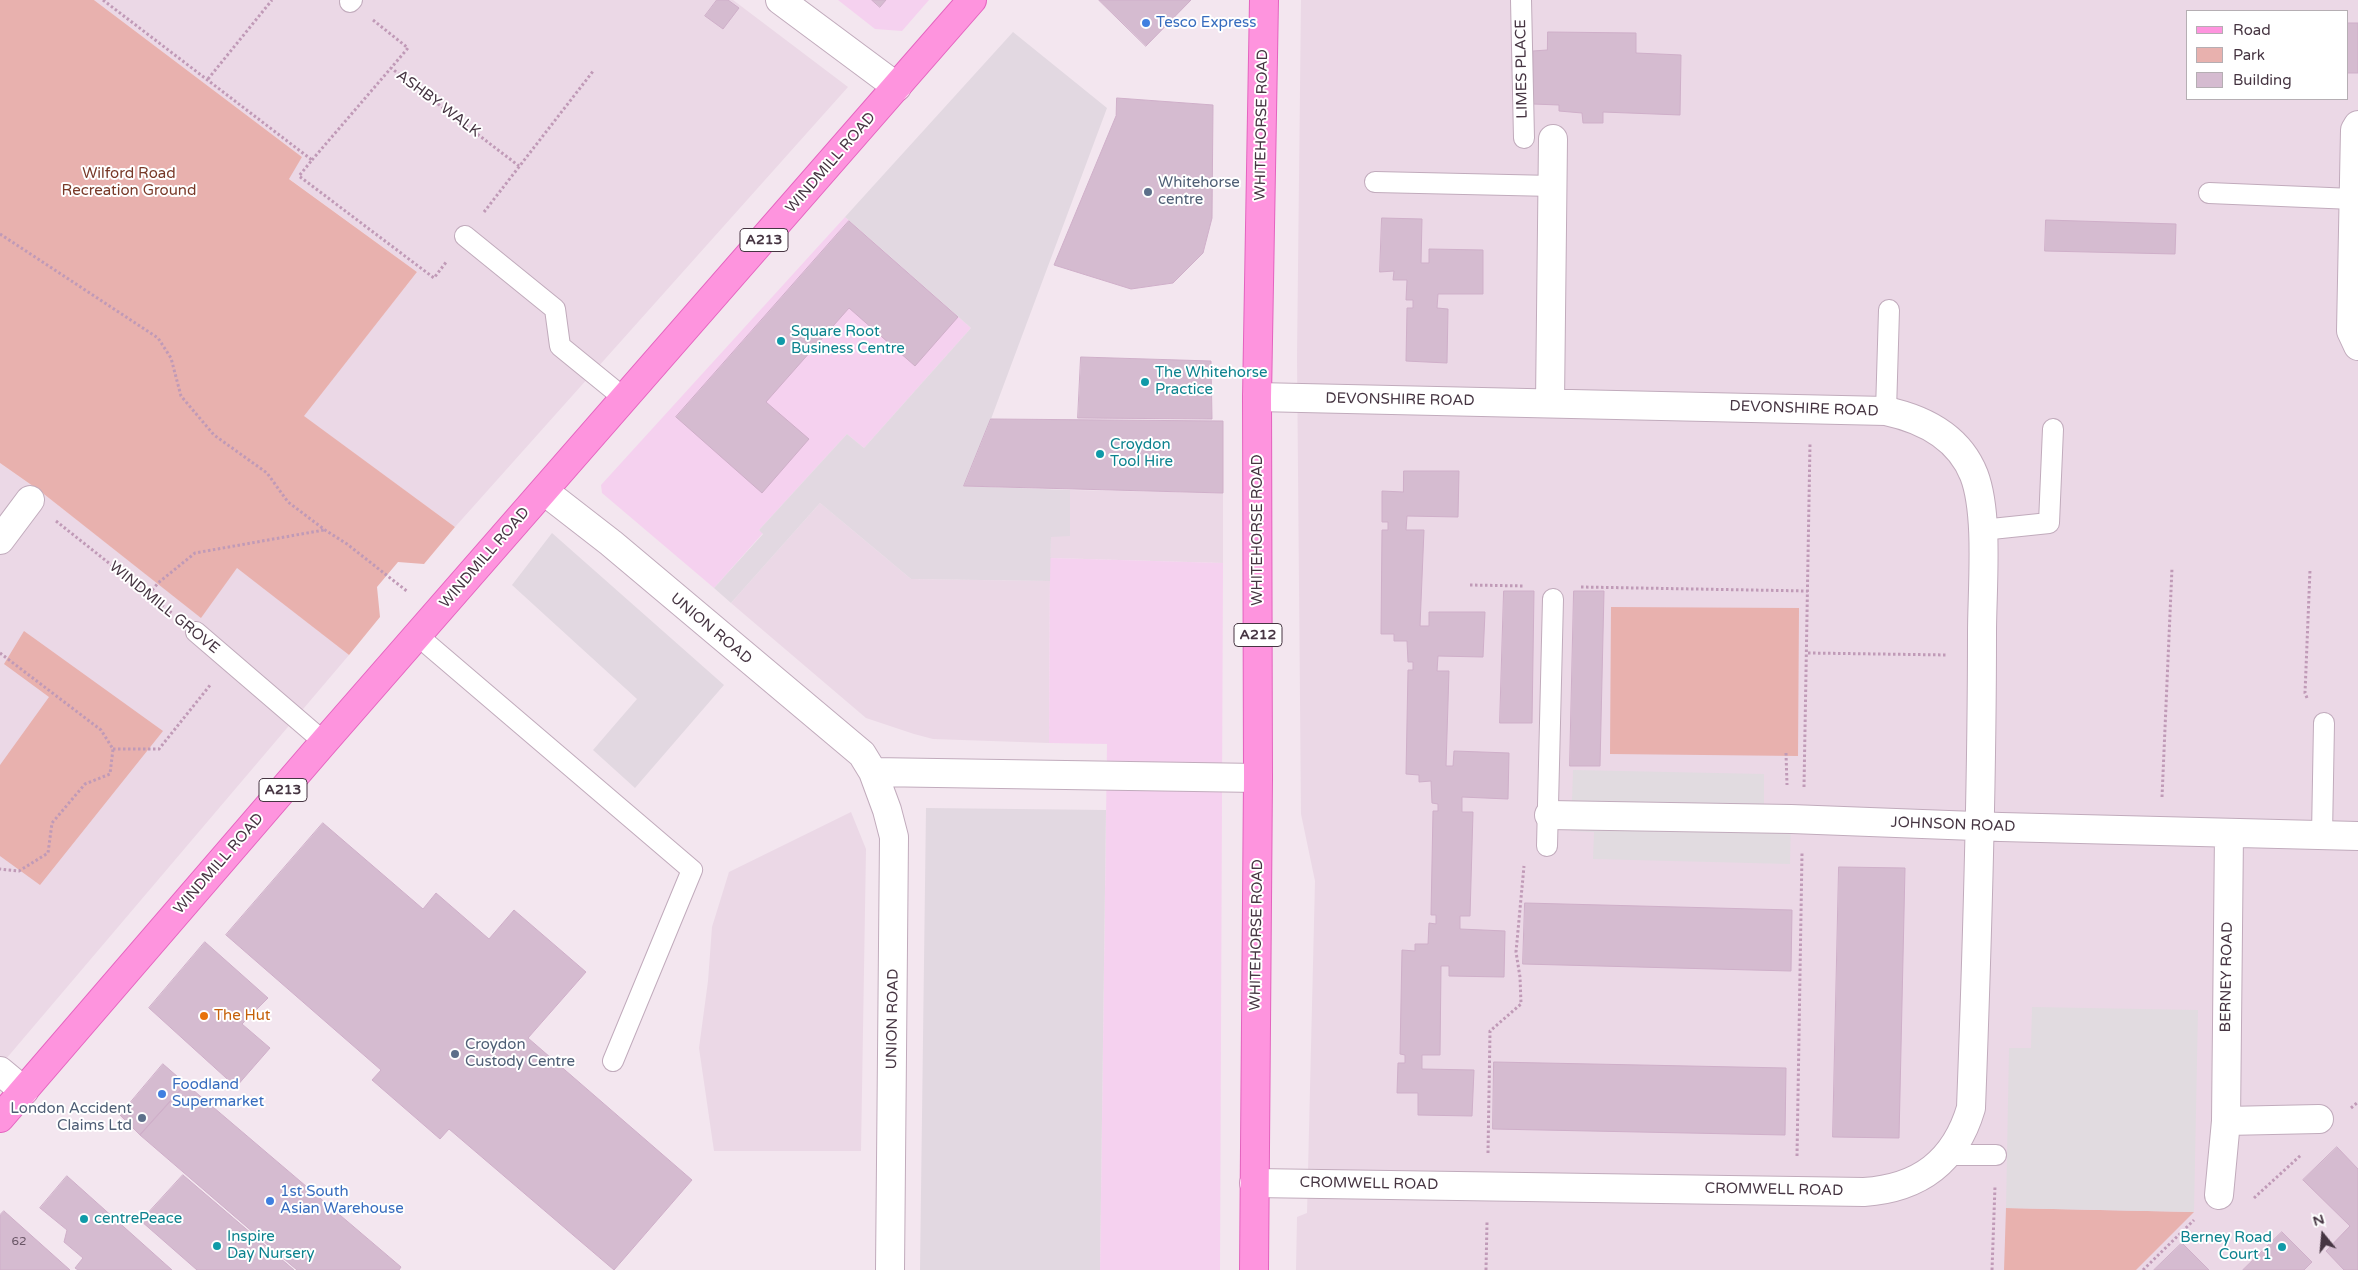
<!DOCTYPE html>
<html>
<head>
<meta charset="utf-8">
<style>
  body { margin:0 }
  #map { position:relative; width:2358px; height:1270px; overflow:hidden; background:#f3e6ef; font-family:"Varela Round",sans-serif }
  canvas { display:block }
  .legend { position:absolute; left:2186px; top:10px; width:162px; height:90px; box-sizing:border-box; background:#fff; border:1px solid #b5aeb3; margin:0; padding:6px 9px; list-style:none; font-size:15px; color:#463542 }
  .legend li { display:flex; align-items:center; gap:10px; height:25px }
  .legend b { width:25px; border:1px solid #b5aeb3 }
  .north { position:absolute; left:2298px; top:1210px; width:50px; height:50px; -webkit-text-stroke:4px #fff; paint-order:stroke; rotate:343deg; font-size:14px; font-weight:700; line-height:20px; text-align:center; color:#463542 }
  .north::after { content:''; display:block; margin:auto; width:18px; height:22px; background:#463542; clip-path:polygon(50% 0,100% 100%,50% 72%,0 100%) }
</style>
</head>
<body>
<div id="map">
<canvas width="2358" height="1270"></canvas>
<ul class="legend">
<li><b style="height:6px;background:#fe94de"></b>Road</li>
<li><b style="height:14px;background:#e8b1ae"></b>Park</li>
<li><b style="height:14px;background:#d5bbd0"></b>Building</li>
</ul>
<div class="north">N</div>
</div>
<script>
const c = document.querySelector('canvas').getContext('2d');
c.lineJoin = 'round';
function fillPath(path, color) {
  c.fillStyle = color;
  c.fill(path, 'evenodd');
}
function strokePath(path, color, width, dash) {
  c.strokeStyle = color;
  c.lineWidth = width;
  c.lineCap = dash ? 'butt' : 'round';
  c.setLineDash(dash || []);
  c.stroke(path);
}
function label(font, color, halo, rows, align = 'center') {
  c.font = font + ' "Varela Round",sans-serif';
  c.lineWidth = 4;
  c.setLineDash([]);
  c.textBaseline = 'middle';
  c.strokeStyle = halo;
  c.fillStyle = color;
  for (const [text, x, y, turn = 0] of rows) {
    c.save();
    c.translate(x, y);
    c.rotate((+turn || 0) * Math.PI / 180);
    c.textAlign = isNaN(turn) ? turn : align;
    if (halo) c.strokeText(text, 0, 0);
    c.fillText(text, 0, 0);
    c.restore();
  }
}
fillPath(new Path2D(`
  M94,0H733L848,87L455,527L303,416L417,272L288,178L302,157Z
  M1301,0H2358V1270H1296L1297,1217L1307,1213L1315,881L1301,814L1297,357ZM2187,11H2347V99H2187Z
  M0,463L40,491L201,617L237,567L349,655L0,1066Z
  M1070,490L1223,493V563L1050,558L1051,536H1070Z
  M820,503L911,579L1050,581L1049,743L933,739L914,734L866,718L731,603Z
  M851,812L866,849L861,1151H714L699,1048L708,981L712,927L729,872Z`), '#ebd8e6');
fillPath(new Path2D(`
  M838,0H929L902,31L875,29Z
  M845,217L971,328L864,448L847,434L759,530L763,533L714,588L602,493L601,485Z
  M1050,558L1223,563L1220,1270H1100L1107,744L1049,743Z`), '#f5d1ef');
fillPath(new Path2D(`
  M1013,32L1107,108L991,419L964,486L1070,490V536L1051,537L1050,581L911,579L820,503L731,603L714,588L763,534L759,530L847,434L864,448L971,328L845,217Z
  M552,533L724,685L635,788L593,750L637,699L512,585Z
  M926,808L1106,810L1100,1270H920Z`), '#e2d8e1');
fillPath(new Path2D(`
  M0,0H94L302,157L289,179L417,272L304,416L455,527L424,564L398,562L377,587L380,617L349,655L237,568L201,618L40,491L0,463Z
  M1611,607L1799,608L1798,756L1610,754Z
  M24,631L163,731L40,885L0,856V765L49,697L4,664Z
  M2006,1208L2194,1212L2136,1270H2004Z`), '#e8b1ae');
fillPath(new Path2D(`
  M1573,770L1764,774V808L1791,819L1790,864L1593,859L1594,832L1571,831Z
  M2032,1007L2198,1010L2194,1212L2006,1208L2009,1048H2031Z`), '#e1dbe0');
const building = new Path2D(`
  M717,0H728L739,8L723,29L705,16Z
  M872,0H886L880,7Z
  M1099,0H1191L1146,46Z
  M2347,23H2358V73H2347Z
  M1548,32L1636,33V53L1681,55L1680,115L1603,112V123H1583L1582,113L1559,111V105L1533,104V51L1547,50Z
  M1117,98L1213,105L1212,218L1203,253L1173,283L1131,289L1054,265L1116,116Z
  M1382,218L1422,219L1421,263H1429V249L1483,250V294H1438L1437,308L1448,309L1447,363L1406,361L1407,308H1413V300H1406L1407,280H1393L1394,271L1380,272Z
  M2046,220L2176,224L2175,254L2045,251Z
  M849,221L958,317L915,366L849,308L766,402L809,439L762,493L676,417Z
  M1081,357L1211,361L1212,419L1078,418Z
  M991,419L1223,421V493L964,486Z
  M1404,471H1459L1458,517L1407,516L1406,530H1424L1420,626H1429V612H1485L1483,657L1438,656L1437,671H1449L1446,766H1453L1454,751L1509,753L1508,799L1462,797V812H1473L1470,916H1460V929L1505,931L1504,977L1449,976V966H1441L1440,1055H1422V1069L1474,1070L1472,1116L1418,1115V1093H1397L1398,1063H1405V1055L1400,1054L1402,950L1415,951V944H1428L1429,923L1436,924V915H1431L1433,811H1438V804L1432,803L1431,781L1419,782V775L1406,774L1408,670H1413V662H1408L1407,641H1394V634H1381L1382,530H1388V522H1382V491L1403,492Z
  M1504,591H1534L1532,723H1500Z
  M1574,591H1604L1600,766H1570Z
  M323,823L423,909L436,893L489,939L514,910L586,972L528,1038L692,1180L614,1270L449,1129L440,1139L372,1080L381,1070L226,935Z
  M1839,867L1905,868L1899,1138L1833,1137Z
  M1525,903L1792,910L1791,971L1523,964Z
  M205,942L268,998L242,1024L270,1048L236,1087L149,1008Z
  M1494,1062L1786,1068L1785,1135L1493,1129Z
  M163,1064L186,1084L140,1135L120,1115Z
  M186,1084L401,1267L399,1270H297L140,1135Z
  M2337,1147L2358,1169V1270H2344L2326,1251L2350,1226L2303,1180Z
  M183,1175L294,1270H197L141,1221Z
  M67,1176L172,1270H78L75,1268L83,1258L64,1242L67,1230L40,1208Z
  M4,1211L70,1270H0V1215Z
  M2282,1232L2312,1262L2304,1270H2243Z
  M2182,1243L2209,1270H2154Z`);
fillPath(building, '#d5bbd0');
strokePath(building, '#cfafc9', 1);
const service = new Path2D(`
  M1521,0L1524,138
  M350,2L352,0
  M1375,182L1553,186
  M2209,193L2353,199
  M465,236L555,309L560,346L625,399
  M1886,411L1889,310
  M1982,530L2049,523L2053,429
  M196,632L324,742
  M418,636L692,870L613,1061
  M2322,835L2324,723
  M1547,846L1553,599
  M1948,1155H1996`);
const minor = new Path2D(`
  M780,0L897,87
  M2358,125L2355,130L2351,331L2358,346
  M1550,402L1553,139
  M544,491L611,543L862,754L873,772L887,810L894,837L890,1270
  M0,540L30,500
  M873,772L1258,778
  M1549,815L1791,819L2001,827L2358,836
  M2226,1121L2319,1119
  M1254,1183L1864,1192C1920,1188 1955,1162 1971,1108C1977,950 1982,791 1982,633C1982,589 1989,514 1974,475C1959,437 1923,419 1886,411L1257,397
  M2219,1195L2226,1121L2229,833`);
const tertiary = new Path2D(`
  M0,1071L24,1091`);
const primary = new Path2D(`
  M0,1118L324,742L972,0
  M1254,1270L1258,778L1257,397L1264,0`);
strokePath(service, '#c1abbc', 22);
strokePath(minor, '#c1abbc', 30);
strokePath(tertiary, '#c1abbc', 30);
strokePath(primary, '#e463bf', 30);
strokePath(new Path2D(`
  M103,0L312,160L299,176L434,278L447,261
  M373,20L408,48L391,68L519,166
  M208,79L272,0
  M312,160L391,68
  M484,212L594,70
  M0,234L158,338L171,358L181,396L214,435L267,473L288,502L325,530L347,544L408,592
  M56,521L173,614
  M1470,585L1525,586
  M1581,587L1808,591
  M149,594L158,583L195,553L324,530
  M0,653L101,730L113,749L110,774L85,784L52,823L48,853L19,871L0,869
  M1808,653L1947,655
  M2307,698L2305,693L2310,570
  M113,749H159L211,684
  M1786,753L1787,785
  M1804,787L1810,443
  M2162,797L2172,568
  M2351,1108L2358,1102
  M1488,1153L1490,1031L1521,1004L1520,977L1516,952L1524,866
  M1797,1156L1802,853
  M2254,1198L2301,1155
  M1486,1270L1487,1222
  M1992,1270L1995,1186
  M2143,1270L2194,1220`), '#c09ab7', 3, [2.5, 2.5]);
strokePath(service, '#fff', 20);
strokePath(minor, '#fff', 28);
strokePath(tertiary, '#fff', 28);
strokePath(primary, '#fe94de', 28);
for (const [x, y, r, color] of [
  [1146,23,5,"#3f7fe0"],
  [1148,192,5,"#5c6f8a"],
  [781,341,5,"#0f9aa8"],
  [1145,382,5,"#0f9aa8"],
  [1100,454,5,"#0f9aa8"],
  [204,1016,5,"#e8710a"],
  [455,1054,5,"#5c6f8a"],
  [162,1094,5,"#3f7fe0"],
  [142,1118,5,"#5c6f8a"],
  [270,1201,5,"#3f7fe0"],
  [84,1219,5,"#0f9aa8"],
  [217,1246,5,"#0f9aa8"],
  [2282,1247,5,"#0f9aa8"]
]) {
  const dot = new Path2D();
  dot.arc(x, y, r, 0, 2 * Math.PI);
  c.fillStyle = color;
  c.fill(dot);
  strokePath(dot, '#fff', 2);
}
label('12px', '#6a5666', null, [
  ["62",19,1242]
]);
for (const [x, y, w] of [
  [764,240,48],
  [1258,635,48],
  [283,790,48]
]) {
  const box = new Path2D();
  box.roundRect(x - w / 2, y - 11.5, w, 23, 4);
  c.fillStyle = '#fff';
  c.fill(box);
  strokePath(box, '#463542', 1);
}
label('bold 14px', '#463542', null, [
  ["A213",764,240],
  ["A212",1258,635],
  ["A213",283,790]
]);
label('15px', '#366cbe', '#fff', [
  ["Tesco Express",1156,23],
  ["Foodland",172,1085],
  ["Supermarket",172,1102],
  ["1st South",280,1192],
  ["Asian Warehouse",280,1209]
], 'left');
label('15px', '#463542', '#fff', [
  ["LIMES PLACE",1522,69,-91],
  ["ASHBY WALK",438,104,37],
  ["WHITEHORSE ROAD",1262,125,-89],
  ["WINDMILL ROAD",831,163,-49],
  ["DEVONSHIRE ROAD",1400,400,1],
  ["DEVONSHIRE ROAD",1804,409,2],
  ["WHITEHORSE ROAD",1258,530,-90],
  ["WINDMILL ROAD",485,558,-49],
  ["WINDMILL GROVE",164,608,39],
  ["UNION ROAD",711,629,40],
  ["JOHNSON ROAD",1953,825,2],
  ["WINDMILL ROAD",219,864,-49],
  ["WHITEHORSE ROAD",1257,935,-89],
  ["BERNEY ROAD",2227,977,-89],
  ["UNION ROAD",893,1019,-89],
  ["CROMWELL ROAD",1369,1184,1],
  ["CROMWELL ROAD",1774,1190,1]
]);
label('15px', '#783928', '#fff', [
  ["Wilford Road",129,174],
  ["Recreation Ground",129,191]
]);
label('15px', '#4e5e75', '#fff', [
  ["Whitehorse",1158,183],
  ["centre",1158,200],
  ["Croydon",465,1045],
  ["Custody Centre",465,1062],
  ["London Accident",132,1109,"right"],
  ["Claims Ltd",132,1126,"right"]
], 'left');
label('15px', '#0d838f', '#fff', [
  ["Square Root",791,332],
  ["Business Centre",791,349],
  ["The Whitehorse",1155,373],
  ["Practice",1155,390],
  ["Croydon",1110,445],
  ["Tool Hire",1110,462],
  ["centrePeace",94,1219],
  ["Inspire",227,1237],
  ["Day Nursery",227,1254],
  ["Berney Road",2272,1238,"right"],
  ["Court 1",2272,1255,"right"]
], 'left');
label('15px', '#c56008', '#fff', [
  ["The Hut",214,1016]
], 'left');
</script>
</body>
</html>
